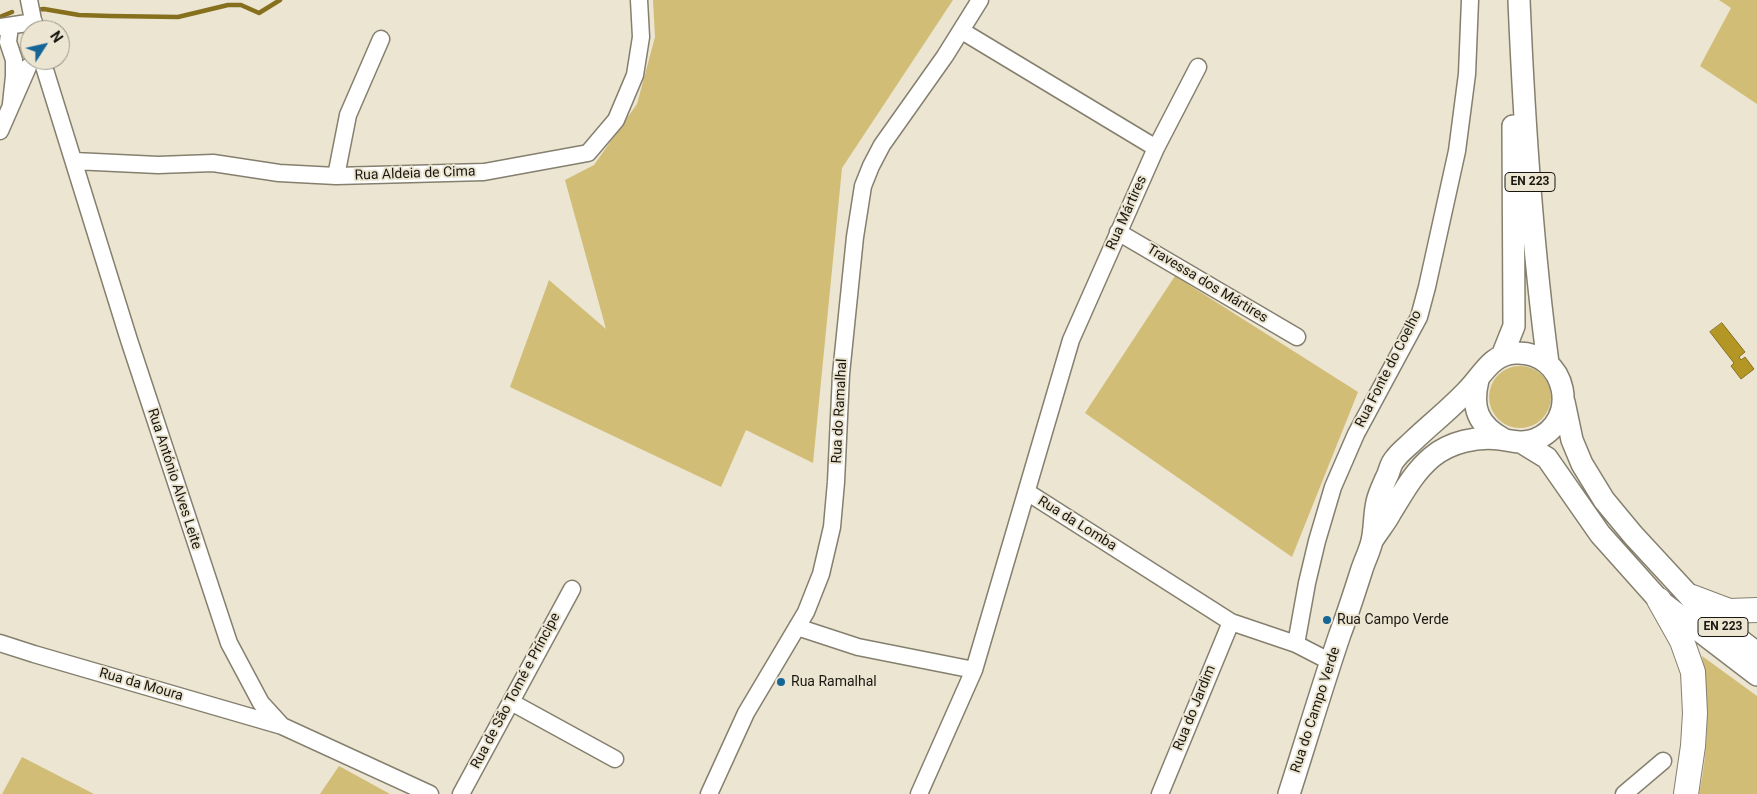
<!DOCTYPE html>
<html>
<head>
<meta charset="utf-8">
<style>
  body { margin:0 }
  #map { position:relative; width:1757px; height:794px; overflow:hidden; background:#ebe5d2; font-family:Roboto,sans-serif }
  canvas { display:block }
  .north { position:absolute; left:20px; top:20px; width:50px; height:50px; box-sizing:border-box; background:#ebe5d2; border:1px solid #979384; border-radius:50%; rotate:55deg; font-size:14px; font-weight:700; line-height:20px; text-align:center; color:#191710 }
  .north::after { content:''; display:block; margin:auto; width:18px; height:22px; background:#156597; clip-path:polygon(50% 0,100% 100%,50% 72%,0 100%) }
</style>
</head>
<body>
<div id="map">
<canvas width="1757" height="794"></canvas>
<div class="north">N</div>
</div>
<script>
const c = document.querySelector('canvas').getContext('2d');
c.lineJoin = 'round';
function fillPath(path, color) {
  c.fillStyle = color;
  c.fill(path, 'evenodd');
}
function strokePath(path, color, width, dash) {
  c.strokeStyle = color;
  c.lineWidth = width;
  c.lineCap = dash ? 'butt' : 'round';
  c.setLineDash(dash || []);
  c.stroke(path);
}
function label(font, color, halo, rows, align = 'center') {
  c.font = font + ' Roboto,sans-serif';
  c.lineWidth = 4;
  c.setLineDash([]);
  c.textBaseline = 'middle';
  c.strokeStyle = halo;
  c.fillStyle = color;
  for (const [text, x, y, turn = 0] of rows) {
    c.save();
    c.translate(x, y);
    c.rotate((+turn || 0) * Math.PI / 180);
    c.textAlign = isNaN(turn) ? turn : align;
    if (halo) c.strokeText(text, 0, 0);
    c.fillText(text, 0, 0);
    c.restore();
  }
}
fillPath(new Path2D(`
  M653,0H953L842,168L813,463L746,430L721,487L510,387L549,280L606,329L565,180L594,165L637,104L655,37Z
  M1719,0H1757V104L1700,66L1731,8Z
  M1175,276L1358,392L1292,557L1085,413Z
  M1489 397a31 31 0 1 1 62 0a31 31 0 1 1-62 0Z
  M1702,656L1757,696V794H1699C1709,749 1709,701 1702,656Z
  M22,757L94,794H2Z
  M339,766L390,794H320Z`), '#d2bd76');
const water = new Path2D(`
  M1722,323L1745,352L1739,357L1741,360L1745,357L1754,369L1741,379L1731,366L1734,363L1710,332Z`);
fillPath(water, '#b49624');
strokePath(water, '#86701e', 1);
strokePath(new Path2D(`
  M34,10L44,9L79,15L110,16L178,17L228,5H241L259,13L280,0
  M0,17L12,12`), '#86701e', 4.5);
const minor = new Path2D(`
  M29,0L35,30
  M10,26L8,42L14,60V76L11,104
  M0,27L34,22
  M962,31L1156,148
  M42,60L129,340L229,643L261,703L282,726L430,794
  M0,131L28,67
  M74,161L158,165L213,163L279,173L336,176L484,172L588,153L616,120L635,75L641,37L639,0
  M336,176L348,115L381,39
  M1118,232L1297,337
  M1027,492L1231,622L1296,644L1331,662
  M797,627L858,647L974,670
  M0,643L34,654L282,726
  M1296,644L1307,583L1317,541L1333,487L1356,434L1419,317L1427,287L1457,151L1467,74L1470,0
  M511,702L615,759
  M461,794L572,589
  M709,794L746,713L806,612L821,574L832,527L836,482L841,374L855,237L863,186L871,166L882,145L945,56L980,0
  M919,794L974,670L1071,340L1156,148L1198,67
  M1160,794L1231,622
  M1624,794L1663,761`);
const major = new Path2D(`
  M1519,0C1524,121 1532,243 1548,363
  M1502,356L1514,326L1513,126
  M1478,380C1471,408 1478,425 1503,439
  M1564,402L1572,440L1582,464L1604,500L1633,535L1706,614L1757,653
  M1521,442L1547,458L1600,534L1659,600L1757,675
  M1289,794C1306,741 1322,687 1340,634C1348,613 1355,591 1362,569C1365,560 1370,550 1372,541C1375,528 1374,515 1377,502C1379,493 1384,483 1388,474C1390,469 1391,463 1395,459C1400,452 1407,447 1413,441C1431,424 1450,409 1467,391C1482,376 1491,354 1515,353C1567,350 1582,422 1534,440C1522,444 1512,441 1500,439C1477,436 1450,442 1432,457C1413,473 1403,493 1391,512C1386,522 1378,531 1372,541`);
const highway = new Path2D(`
  M1692,597L1729,611L1757,610
  M1659,600L1682,641L1693,672L1695,713L1693,746L1686,794`);
strokePath(minor, '#857f6e', 19);
strokePath(major, '#857f6e', 24);
strokePath(highway, '#857f6e', 26);
strokePath(minor, '#fff', 16);
strokePath(major, '#fff', 21);
strokePath(highway, '#fff', 24);
for (const [x, y, r, color] of [
  [1327,620,5,"#156597"],
  [781,682,5,"#156597"]
]) {
  const dot = new Path2D();
  dot.arc(x, y, r, 0, 2 * Math.PI);
  c.fillStyle = color;
  c.fill(dot);
  strokePath(dot, '#ebe5d2', 2);
}
for (const [x, y, w] of [
  [1530,182,50],
  [1723,627,50]
]) {
  const box = new Path2D();
  box.roundRect(x - w / 2, y - 9.5, w, 19, 4);
  c.fillStyle = '#ebe5d2';
  c.fill(box);
  strokePath(box, '#191710', 1);
}
label('bold 12px', '#191710', null, [
  ["EN 223",1530,182],
  ["EN 223",1723,627]
]);
label('14px', '#191710', '#ebe5d2', [
  ["Rua Aldeia de Cima",415,174,-2],
  ["Rua Mártires",1127,213,-66],
  ["Travessa dos Mártires",1207,284,31],
  ["Rua Fonte do Coelho",1389,369,-63],
  ["Rua do Ramalhal",840,411,-87],
  ["Rua António Alves Leite",174,479,72],
  ["Rua da Lomba",1077,524,32],
  ["Rua da Moura",141,685,16],
  ["Rua de São Tomé e Príncipe",516,691,-62],
  ["Rua do Jardim",1195,708,-68],
  ["Rua do Campo Verde",1316,710,-72]
]);
label('14px', '#191710', '#ebe5d2', [
  ["Rua Campo Verde",1337,620],
  ["Rua Ramalhal",791,682]
], 'left');
</script>
</body>
</html>
